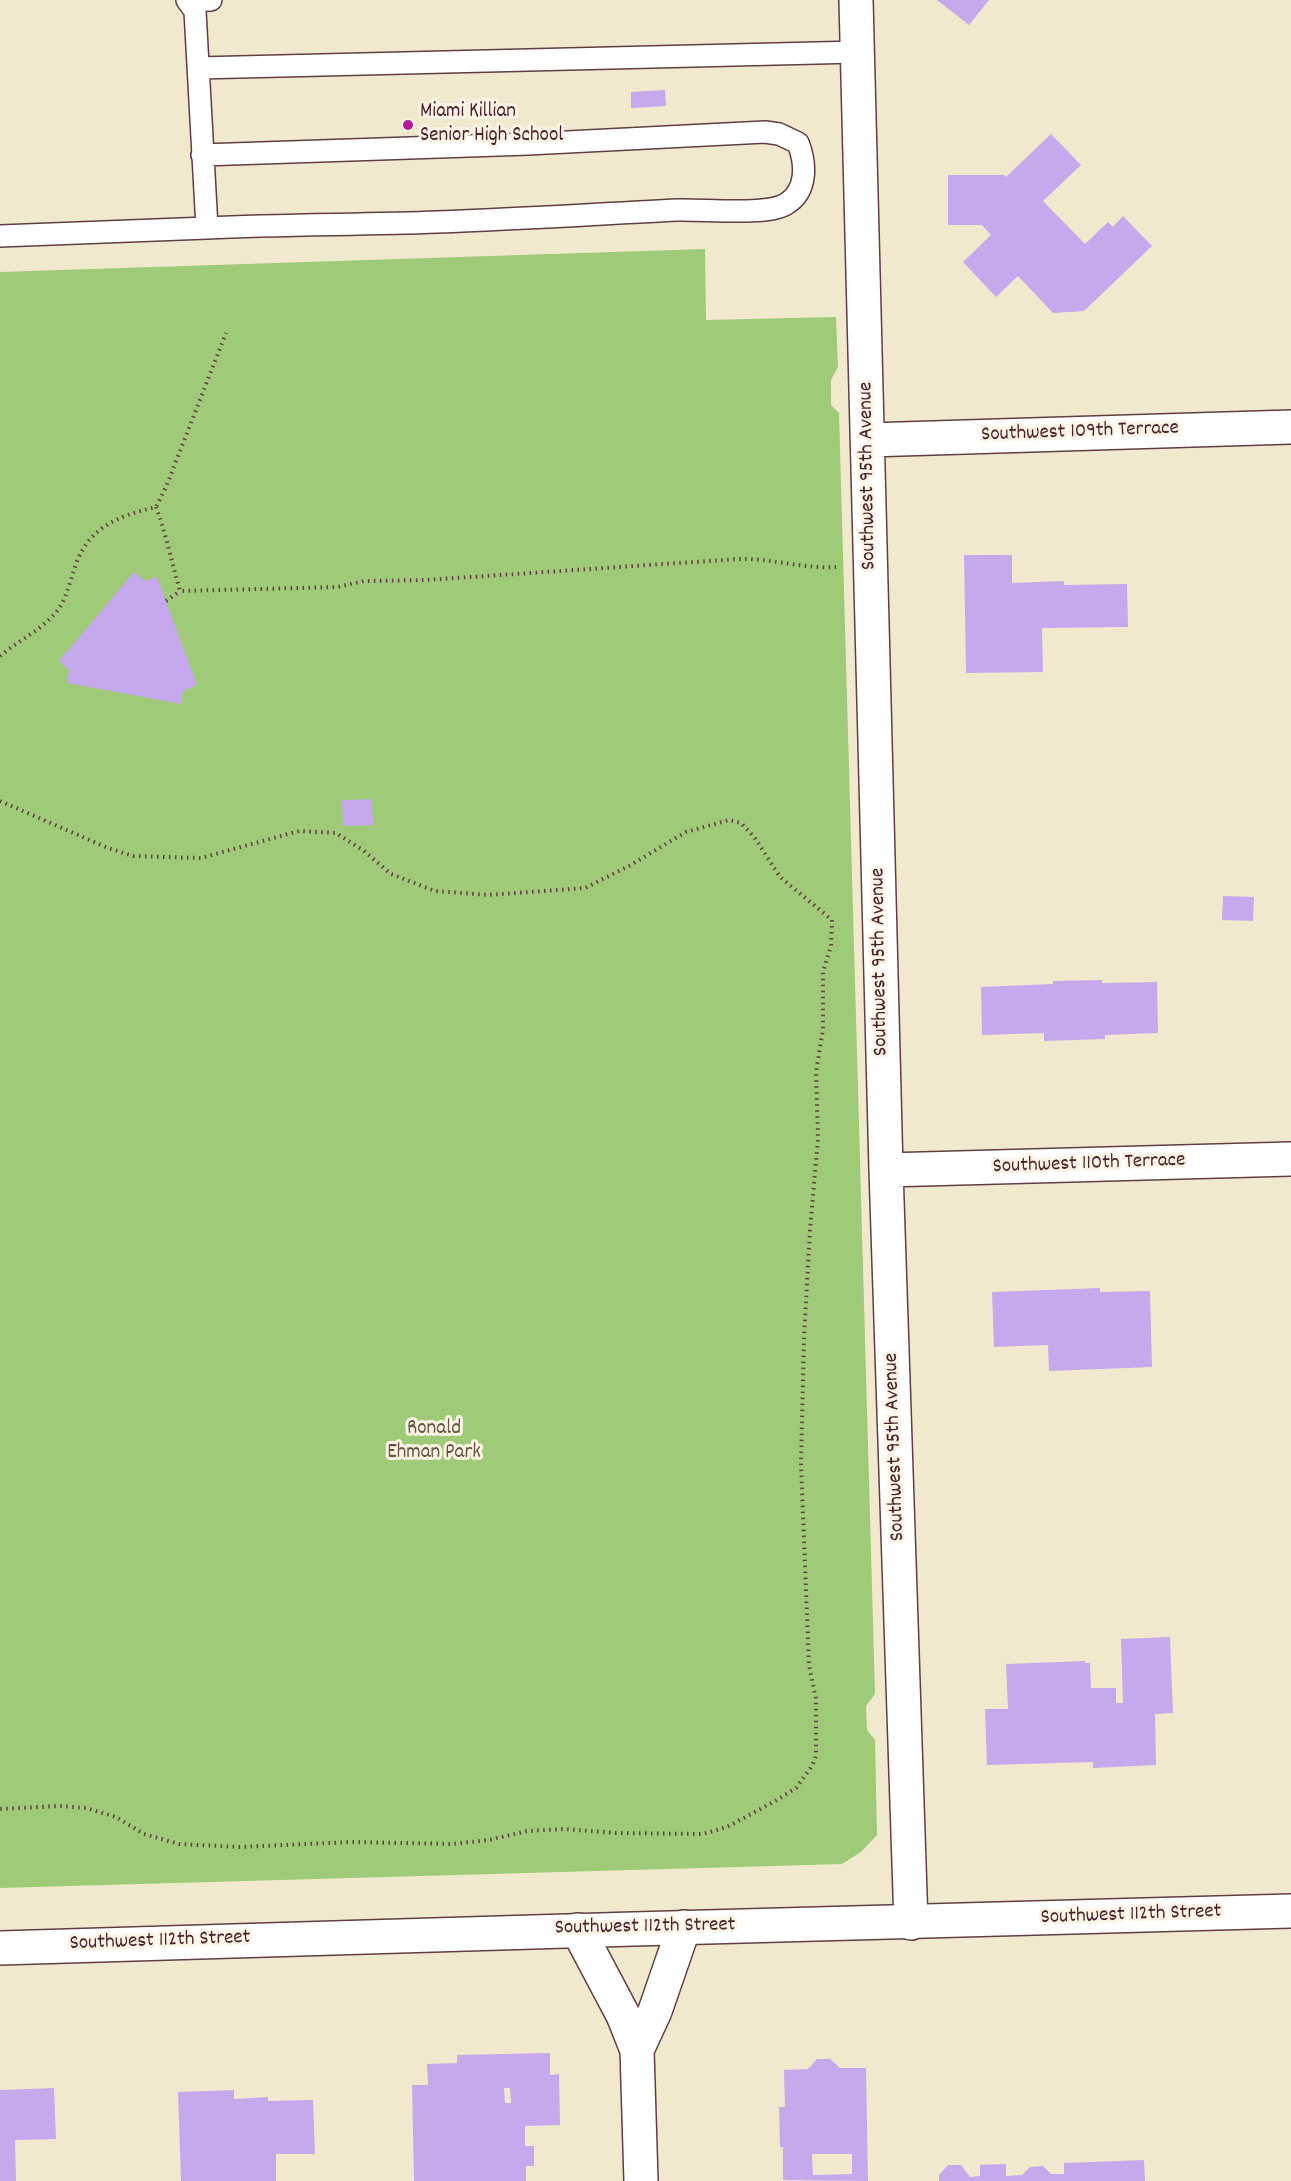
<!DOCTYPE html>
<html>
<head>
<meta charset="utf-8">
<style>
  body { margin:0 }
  canvas { display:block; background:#f0e9ce }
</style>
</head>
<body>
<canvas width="1291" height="2181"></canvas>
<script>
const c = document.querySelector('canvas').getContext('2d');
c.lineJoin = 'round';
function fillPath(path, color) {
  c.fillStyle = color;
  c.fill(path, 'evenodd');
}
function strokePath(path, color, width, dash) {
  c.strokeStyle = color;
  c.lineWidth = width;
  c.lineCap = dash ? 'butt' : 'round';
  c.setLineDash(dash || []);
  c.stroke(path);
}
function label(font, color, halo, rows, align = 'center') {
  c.font = font + ' Dekko,sans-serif';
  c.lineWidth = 6;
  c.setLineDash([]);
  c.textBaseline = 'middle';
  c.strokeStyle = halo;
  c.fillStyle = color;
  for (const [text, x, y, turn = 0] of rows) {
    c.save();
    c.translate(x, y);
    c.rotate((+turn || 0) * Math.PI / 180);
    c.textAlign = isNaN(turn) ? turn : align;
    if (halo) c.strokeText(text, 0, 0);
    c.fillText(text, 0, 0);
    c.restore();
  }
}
fillPath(new Path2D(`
  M705,249L706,320L836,317L838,367L831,380V405L839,413L875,1694L866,1706L867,1730L875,1740L877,1835L861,1852L842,1864L0,1888V272Z`), '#9fca77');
fillPath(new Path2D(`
  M937,0H989L969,25Z
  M665,90L666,106L631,108V92Z
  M1051,134L1081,165L1043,201L1085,244L1108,222L1113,227L1123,216L1152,246L1084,311L1053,313L1018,276L996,297L963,262L991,235L982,225H948V175H1004L1006,177Z
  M964,555H1012V583L1064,581V585L1127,584L1128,627L1042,628L1043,672L966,673Z
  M134,572L145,581L157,577L197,685L183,691L181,704L67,683L69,670L59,661Z
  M372,799L373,825L343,826L342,800Z
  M1223,896L1254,897L1253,921L1222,920Z
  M1102,980V983L1157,982L1158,1033L1105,1035V1039L1044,1041V1033L982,1035L981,987L1053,984V981Z
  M1100,1288V1292L1150,1291L1152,1367L1049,1371L1048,1345L994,1347L992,1292Z
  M1170,1637L1173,1713L1155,1714L1156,1765L1093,1768V1762L987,1765L985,1709H1008L1006,1664L1085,1661V1663H1090L1091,1688H1116V1703H1123L1121,1639Z
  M550,2053V2075L559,2074L560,2125L525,2126V2146H534V2166H526V2181H414L412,2085H428L427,2064L457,2063V2055ZM504,2088H510L511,2103H505Z
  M817,2059H830L840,2068H866L868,2181L783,2180V2148H786L780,2147L779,2107H785L784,2070L808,2069ZM812,2154H852V2174L813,2175Z
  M54,2088L56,2139L15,2140L16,2181H0V2090Z
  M234,2090V2099L268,2097V2101L313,2100L315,2154H276V2181H181L178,2092Z
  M1144,2160L1145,2181H939V2175L948,2165H961L970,2177L980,2176V2165L1006,2164V2176L1022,2175L1030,2167L1043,2166L1051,2174H1064V2163Z`), '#c6a8ec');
const service = new Path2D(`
  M188,1L211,0
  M198,68L858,52
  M202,155L528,144L765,132L779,134L798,143C806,163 808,191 786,204C767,216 703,209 678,210C598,214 518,219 438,222C361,225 284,224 207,228
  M0,236L207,228L195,11L187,0`);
const minor = new Path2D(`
  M856,0L886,1170L911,1923
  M868,440L1291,427
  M886,1170L1291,1159
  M578,1930L623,2015L637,2050L641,2181
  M637,2050L655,2011L684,1927`);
const secondary = new Path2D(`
  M0,1948C430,1932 861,1925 1291,1911`);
strokePath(service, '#633d43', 24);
strokePath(minor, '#633d43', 36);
strokePath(secondary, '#633d43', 36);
strokePath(new Path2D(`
  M156,507C166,534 172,563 180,591L338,587L364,581L426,580L738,559C771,558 803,569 836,567
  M166,601L180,591
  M0,656C19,640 42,630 58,610C67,597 70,581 75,567C88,527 118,516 156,507L166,487L226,333
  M0,801L108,848L133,856L201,858L299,831L336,833L364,851L391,874L435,891L488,895L585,888L629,866L686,832L729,820L741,823L755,838L780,877L832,920L831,946L823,972V1029L816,1072L818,1139L810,1230L804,1337L801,1464L809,1665L816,1699V1756L812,1766L796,1788L777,1800L727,1827L703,1834L616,1833L564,1829L527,1831L489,1840L452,1844L351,1842L239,1847L179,1844L144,1834L116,1817L86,1808L60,1806L0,1809`), '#633d43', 4, [1.5, 4.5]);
strokePath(service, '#fff', 21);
strokePath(minor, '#fff', 33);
strokePath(secondary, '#fff', 33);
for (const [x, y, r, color] of [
  [408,125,6,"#b5179e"]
]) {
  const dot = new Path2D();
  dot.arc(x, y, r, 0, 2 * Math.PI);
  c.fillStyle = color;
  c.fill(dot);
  strokePath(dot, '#fcf5e5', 2);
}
label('21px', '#4a1f2b', '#fcf5e5', [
  ["Miami Killian",420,113],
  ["Senior High School",420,137]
], 'left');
label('21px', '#4a1f2b', '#fcf5e5', [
  ["Southwest 109th Terrace",1080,433,-2],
  ["Southwest 95th Avenue",869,476,-91],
  ["Southwest 95th Avenue",881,962,-91],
  ["Southwest 110th Terrace",1089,1165,-2],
  ["Southwest 95th Avenue",896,1447,-92],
  ["Southwest 112th Street",1131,1916,-2],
  ["Southwest 112th Street",645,1928,-1],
  ["Southwest 112th Street",160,1942,-2]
]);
label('21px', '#645242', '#fcf5e5', [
  ["Ronald",434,1430],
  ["Ehman Park",434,1454]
]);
</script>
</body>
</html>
